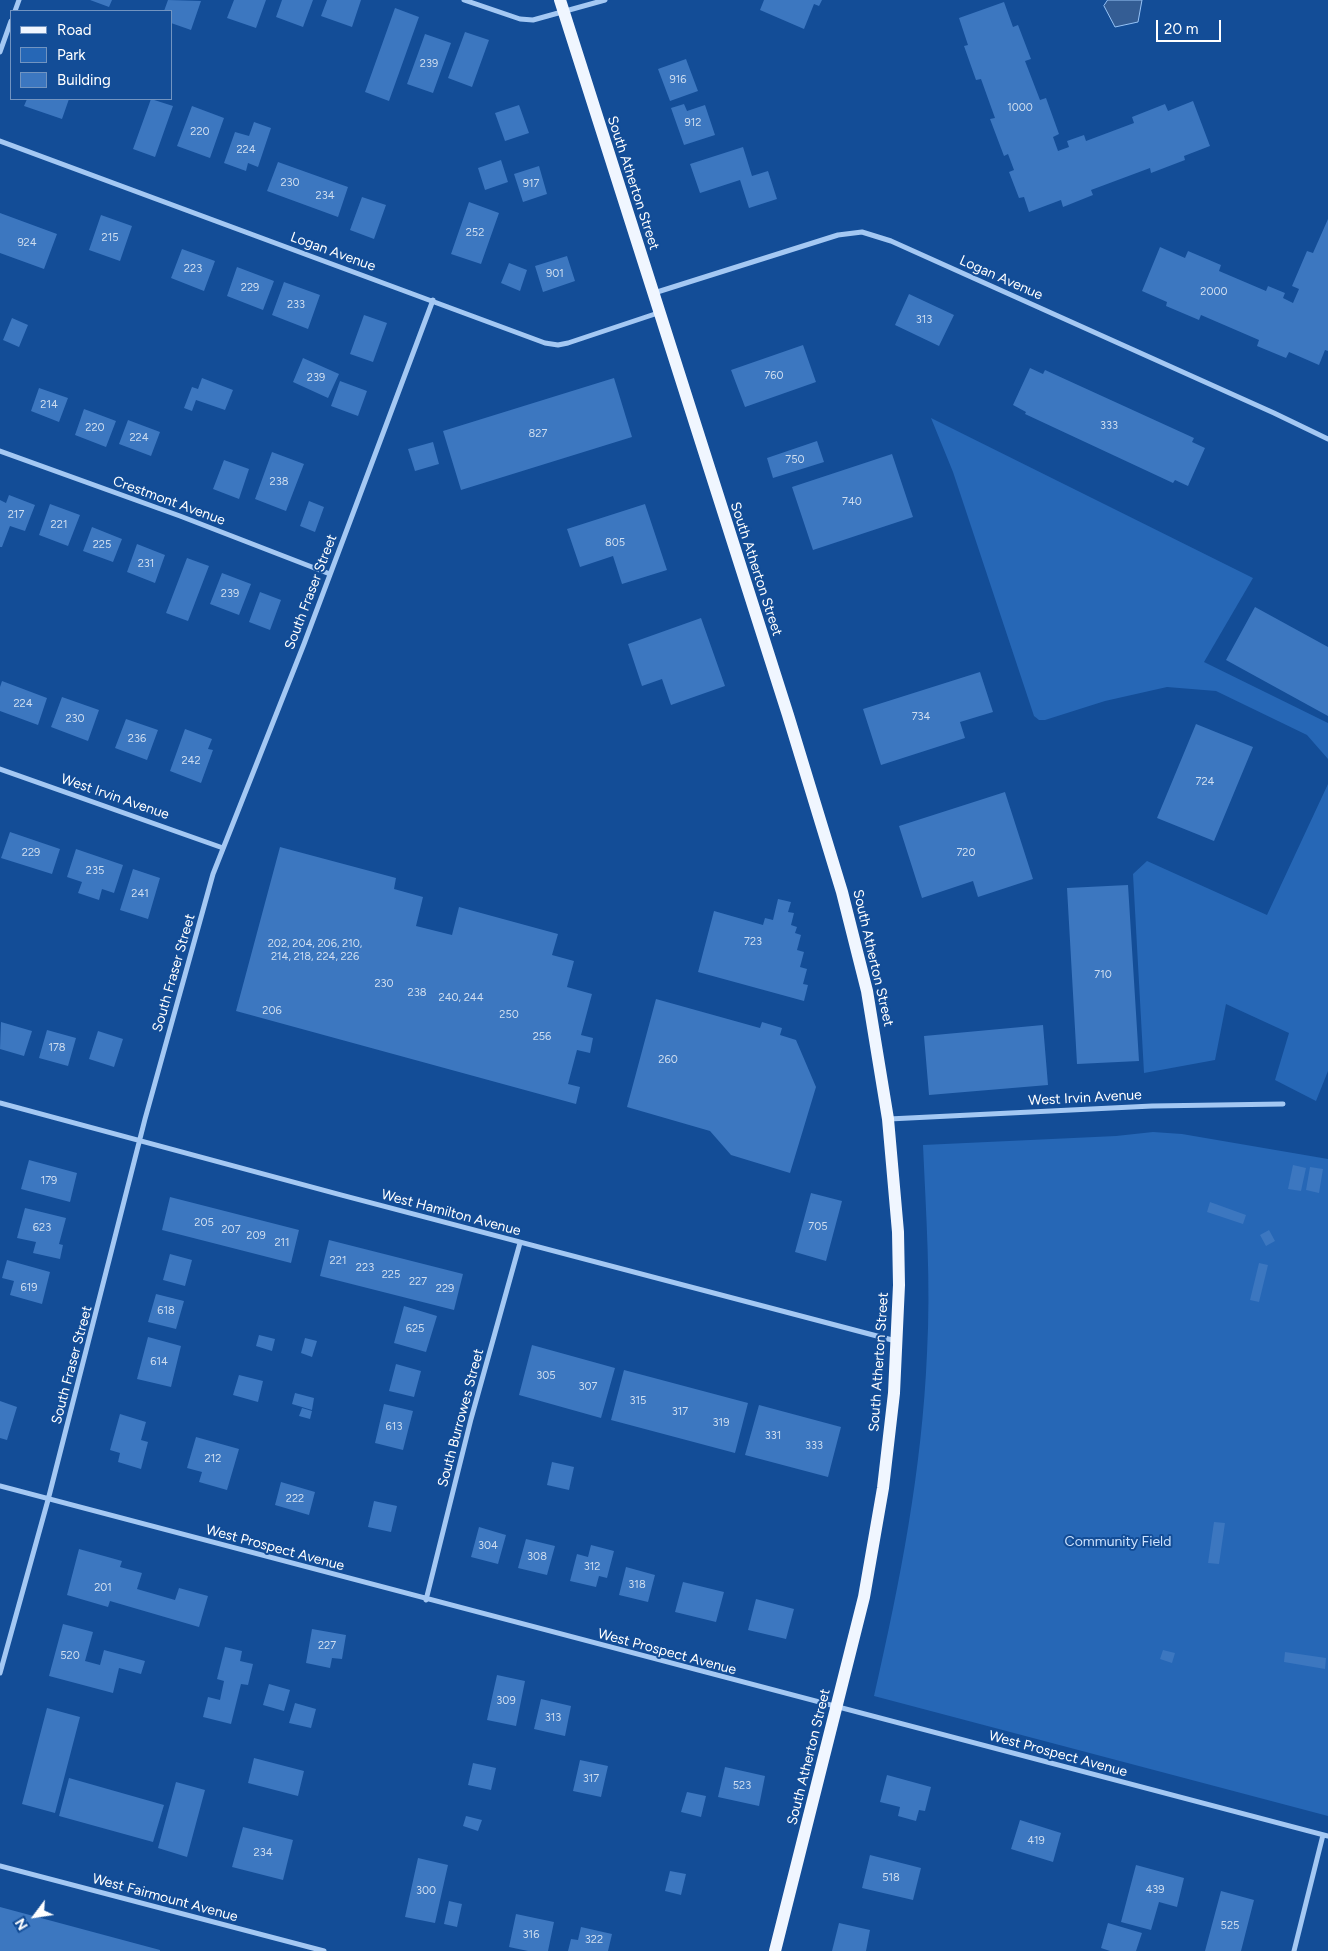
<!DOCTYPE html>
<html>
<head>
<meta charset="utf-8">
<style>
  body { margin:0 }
  #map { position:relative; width:1328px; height:1951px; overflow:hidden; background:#134d97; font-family:Figtree,sans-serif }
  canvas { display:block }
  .legend { position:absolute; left:10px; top:10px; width:162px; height:90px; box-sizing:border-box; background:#134d97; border:1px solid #7194c1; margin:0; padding:6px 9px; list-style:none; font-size:15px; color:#fff }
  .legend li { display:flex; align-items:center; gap:10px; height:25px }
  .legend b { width:25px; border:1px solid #7194c1 }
  .north { position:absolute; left:10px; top:1891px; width:50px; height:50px; -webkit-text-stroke:4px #134d97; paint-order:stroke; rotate:239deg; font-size:14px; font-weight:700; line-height:20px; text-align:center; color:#fff }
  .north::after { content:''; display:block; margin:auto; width:18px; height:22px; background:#fff; clip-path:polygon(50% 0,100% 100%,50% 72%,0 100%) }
  .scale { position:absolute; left:1156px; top:20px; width:65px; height:22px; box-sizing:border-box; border:2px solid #fff; border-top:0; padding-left:6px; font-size:15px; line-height:18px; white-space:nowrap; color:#fff; -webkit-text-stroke:4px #134d97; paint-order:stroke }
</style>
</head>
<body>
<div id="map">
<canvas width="1328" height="1951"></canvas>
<ul class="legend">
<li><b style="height:6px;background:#f0f6ff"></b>Road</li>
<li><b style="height:14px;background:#2667b6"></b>Park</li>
<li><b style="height:14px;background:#3c77c0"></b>Building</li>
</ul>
<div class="north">N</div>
<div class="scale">20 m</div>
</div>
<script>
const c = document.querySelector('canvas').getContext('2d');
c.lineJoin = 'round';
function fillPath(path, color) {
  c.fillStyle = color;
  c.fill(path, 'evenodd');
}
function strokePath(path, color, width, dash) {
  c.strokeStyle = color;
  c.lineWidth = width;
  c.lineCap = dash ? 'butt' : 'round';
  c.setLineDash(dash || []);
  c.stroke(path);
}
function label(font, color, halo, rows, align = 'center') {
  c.font = font + ' Figtree,sans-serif';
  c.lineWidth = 4;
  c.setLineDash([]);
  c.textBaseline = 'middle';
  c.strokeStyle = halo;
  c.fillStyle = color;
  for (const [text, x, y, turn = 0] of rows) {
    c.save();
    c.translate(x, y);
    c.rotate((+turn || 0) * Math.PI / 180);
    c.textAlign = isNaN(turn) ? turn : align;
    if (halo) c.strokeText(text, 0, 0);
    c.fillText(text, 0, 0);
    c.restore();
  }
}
fillPath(new Path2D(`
  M931,418L1253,578L1204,662L1328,723V759L1307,735L1216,691L1167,687L1105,701L1045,720H1039L1034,716L953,472Z
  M1328,784V1071L1316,1101L1275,1080L1289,1033L1226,1004L1215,1060L1144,1073L1133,874L1147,861L1267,915Z
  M1153,1132L1182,1134L1328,1159V1816L874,1696C900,1582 922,1470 927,1353C931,1284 926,1214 923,1145L1116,1136Z`), '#2667b6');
const water = new Path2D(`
  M1108,0H1142L1138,22L1115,27L1104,6Z`);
fillPath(water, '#345d94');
strokePath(water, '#96c3f6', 1);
fillPath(new Path2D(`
  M90,0H112L109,7Z
  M168,0L201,1L191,30L171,23V11H164Z
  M234,0H266L256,28L227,18Z
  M282,0H313L303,27L276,17Z
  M327,0H361L352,27L321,16Z
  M764,0H822L819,6L814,4L804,29L760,10Z
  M1004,2L1013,27L1018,25L1031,59L1025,61L1040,100L1046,98L1059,134L1053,137L1058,151L1069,147L1067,141L1084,135L1086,141L1134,123L1132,117L1165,104L1168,111L1193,101L1210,146L1184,156L1185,160L1151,173L1150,168L1091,190L1093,195L1063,207L1061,200L1029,212L1024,197L1019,198L1009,172L1014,170L1008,154L1004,156L990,119L995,118L981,79L976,80L964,46L968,45L959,18Z
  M395,8L419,17L389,101L365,92Z
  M465,32L489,40L472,87L448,78Z
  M425,34L451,43L433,93L407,84Z
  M686,59L698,91L670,101L658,69Z
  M27,99H69L62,119L24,106Z
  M151,99L173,106L155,157L133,149Z
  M684,104L687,111L705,105L715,135L684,145L671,108Z
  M519,105L529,133L505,141L495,113Z
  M192,106L224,118L210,158L177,146Z
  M254,122L271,128L258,167L248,163L246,171L224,163L235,132L249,136Z
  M743,147L752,176L768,171L777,199L749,208L740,180L700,193L690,164Z
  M501,160L508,182L485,190L478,168Z
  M278,162L348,187L338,217L267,191Z
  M539,166L547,194L523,202L514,174Z
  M362,197L386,205L374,239L350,230Z
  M469,202L499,213L481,264L451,254Z
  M0,213L57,234L44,269L0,253Z
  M101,215L132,226L120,261L89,250Z
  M1328,219V351L1325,350L1319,365L1289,352L1286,358L1257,346L1259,340L1201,315L1199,320L1166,306L1167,302L1142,291L1160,247L1185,258L1188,251L1221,265L1219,271L1266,291L1268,286L1285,293L1283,298L1293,303L1299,289L1292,286L1307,251L1313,253Z
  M182,249L215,261L204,291L171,278Z
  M567,256L575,281L543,292L535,266Z
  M509,263L527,270L520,291L501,283Z
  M237,267L274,281L263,310L227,296Z
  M284,282L320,295L308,329L272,315Z
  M909,294L954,315L939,346L895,325Z
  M364,315L387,323L373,362L350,354Z
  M12,318L28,325L19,347L3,340Z
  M803,345L816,382L745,407L731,370Z
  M303,358L339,374L328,398L293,382Z
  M1030,368L1043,374L1045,370L1194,438L1192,442L1205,448L1188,486L1175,480L1173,483L1025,414L1026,412L1013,405Z
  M202,378L233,390L225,410L196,400L192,411L184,408L192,387L198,389Z
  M614,378L632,437L461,490L443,431Z
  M340,381L367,391L358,416L331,406Z
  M39,388L68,398L59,422L31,411Z
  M84,409L116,421L106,447L75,435Z
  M128,420L160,432L151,456L119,444Z
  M817,441L824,462L773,478L767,458Z
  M433,442L439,464L415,471L408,449Z
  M272,452L304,464L286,511L255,499Z
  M892,454L913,517L813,550L792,487Z
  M224,460L249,469L239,499L213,489Z
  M9,495L35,505L25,531L10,526L2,547H0V500L6,503Z
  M309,501L324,507L315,532L300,526Z
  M50,504L80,515L68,546L39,535Z
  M645,504L667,570L622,584L613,556L580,567L567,529Z
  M92,527L122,539L113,562L83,551Z
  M137,544L165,555L155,583L127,572Z
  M187,558L209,566L188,621L166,613Z
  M222,573L251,584L239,615L210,604Z
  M260,592L281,600L270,630L249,622Z
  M1255,607L1328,647V716L1226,660Z
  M701,618L725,686L671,705L662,679L642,686L628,644Z
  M980,672L993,712L960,722L965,738L881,765L863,709Z
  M2,681L47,698L38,725L0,711V687Z
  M62,697L99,710L88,741L51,727Z
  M126,719L158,730L147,760L115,748Z
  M1196,724L1253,747L1214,841L1157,818Z
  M185,729L212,739L208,749L213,750L201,783L170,771Z
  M1005,792L1033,879L978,897L973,881L922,898L899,826Z
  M10,832L60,849L52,874L1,858Z
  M280,847L396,878L394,889L423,897L416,926L452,935L459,907L558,934L552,955L574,961L567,987L592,994L581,1035L593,1038L590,1053L577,1050L568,1084L580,1087L576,1104L236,1011Z
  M76,849L123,865L114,893L102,889L99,900L78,893L82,882L67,877Z
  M133,869L160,878L148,919L120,910Z
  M1128,885L1139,1061L1077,1064L1067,888Z
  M778,899L791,902L788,912L794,913L791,925L797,927L795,933L801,935L797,950L804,952L800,967L807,969L803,984L808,985L804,1001L698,972L714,911L763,925L765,918L773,920Z
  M656,999L760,1028L762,1022L782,1028L780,1035L796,1040L816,1087L790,1173L731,1155L710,1131L627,1107Z
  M1,1022L32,1031L24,1056L0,1049Z
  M1043,1025L1048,1085L929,1095L924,1036Z
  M47,1030L76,1038L68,1066L39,1058Z
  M98,1031L123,1039L114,1067L89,1059Z
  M29,1160L77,1173L70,1202L21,1189Z
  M1293,1165L1306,1168L1301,1191L1288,1189Z
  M1310,1167L1323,1169L1319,1193L1306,1190Z
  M811,1193L842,1201L826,1261L795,1252Z
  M170,1197L299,1230L291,1263L162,1230Z
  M1210,1202L1246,1215L1243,1224L1207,1212Z
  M25,1208L66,1218L59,1244L63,1245L60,1259L33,1253L36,1242L17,1238Z
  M1269,1230L1275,1241L1266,1246L1260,1235Z
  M329,1240L463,1274L454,1310L320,1276Z
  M170,1254L192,1260L185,1286L163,1280Z
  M7,1260L50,1272L42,1304L10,1295L14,1281L2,1278Z
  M1259,1263L1268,1265L1259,1302L1250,1300Z
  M156,1294L184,1301L176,1329L148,1322Z
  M404,1306L437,1316L426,1352L394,1343Z
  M259,1335L275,1339L272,1351L256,1346Z
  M148,1337L181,1346L171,1387L137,1379Z
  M305,1338L317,1341L312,1357L301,1353Z
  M532,1345L615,1368L601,1418L519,1395Z
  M396,1364L421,1371L414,1397L389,1391Z
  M624,1370L748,1403L735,1453L611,1420Z
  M239,1375L263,1381L258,1402L233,1395Z
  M295,1393L314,1398L312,1410L292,1404Z
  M0,1401L17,1407L7,1440L0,1438Z
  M384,1404L413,1411L403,1450L375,1443Z
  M759,1405L841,1427L828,1477L745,1455Z
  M302,1408L312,1411L310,1419L299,1416Z
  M120,1414L146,1422L141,1440L148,1442L141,1469L118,1462L120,1453L110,1450Z
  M196,1437L239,1449L227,1490L199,1482L202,1472L187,1468Z
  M552,1462L574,1467L569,1490L547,1485Z
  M281,1482L315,1492L309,1515L275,1505Z
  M374,1501L397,1506L391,1532L368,1527Z
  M1214,1522L1225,1523L1219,1564L1208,1563Z
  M479,1527L506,1535L498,1564L471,1557Z
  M526,1539L555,1546L547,1575L518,1568Z
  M591,1545L614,1551L607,1578L599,1576L596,1587L570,1581L577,1554L588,1557Z
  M79,1549L122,1561L120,1567L142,1573L137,1589L175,1600L179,1588L208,1596L199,1627L110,1601L108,1607L67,1595Z
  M626,1567L655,1575L648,1602L619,1595Z
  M683,1582L724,1592L716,1622L675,1612Z
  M756,1599L794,1609L786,1639L748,1630Z
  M63,1624L93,1632L85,1661L100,1665L104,1650L145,1661L141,1674L119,1668L113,1693L49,1676Z
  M312,1629L346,1635L342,1659L332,1658L330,1668L306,1663Z
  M225,1647L242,1651L240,1661L253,1664L248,1685L241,1684L231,1724L203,1717L208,1697L220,1700L224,1681L217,1679Z
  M1163,1650L1175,1653L1172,1663L1160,1659Z
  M1285,1652L1326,1658L1325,1669L1284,1662Z
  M497,1675L525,1681L516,1726L487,1720Z
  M269,1684L290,1690L284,1711L263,1705Z
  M541,1699L571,1706L565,1736L534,1729Z
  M295,1703L316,1709L311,1728L289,1723Z
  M47,1708L80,1717L55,1813L22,1804Z
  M254,1758L304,1771L298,1796L248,1783Z
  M580,1760L608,1766L601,1797L573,1791Z
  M473,1763L496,1768L491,1790L468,1785Z
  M725,1767L765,1776L759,1806L718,1797Z
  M887,1775L931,1787L925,1811L919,1810L916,1821L898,1816L900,1807L880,1802Z
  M69,1778L164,1805L153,1842L59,1816Z
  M176,1782L205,1790L187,1857L158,1848Z
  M687,1792L706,1796L701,1817L681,1812Z
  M466,1816L482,1820L478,1831L463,1826Z
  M1020,1820L1061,1833L1053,1862L1011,1849Z
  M243,1827L293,1840L283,1880L232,1867Z
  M870,1855L921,1868L913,1900L862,1888Z
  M418,1858L448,1865L435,1923L405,1917Z
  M1136,1865L1184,1878L1177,1907L1159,1902L1151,1930L1121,1922Z
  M670,1871L686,1874L681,1895L665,1891Z
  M1221,1891L1254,1900L1241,1951H1205Z
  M449,1901L462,1904L457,1927L444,1924Z
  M0,1907L160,1950V1951H0Z
  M516,1914L554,1922L548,1951H528L509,1947Z
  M839,1923L870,1930L866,1951H832Z
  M1108,1923L1142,1933L1136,1951H1110L1101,1948Z
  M581,1927L612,1934L608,1951H568L571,1939L578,1940Z`), '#3c77c0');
strokePath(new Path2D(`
  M464,0L520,19L533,20L605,0
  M15,11L19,0
  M0,52L11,21
  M0,141L545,343L558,345L568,343L658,313
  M654,293L838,235L862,232L891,241L1274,413L1328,439
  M0,451L180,516L330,574
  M0,769L223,848
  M0,1103C298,1185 597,1262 896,1341
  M889,1119L1152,1106L1283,1104
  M0,1486L1328,1836
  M426,1600L471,1419L520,1243
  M0,1673L48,1500L145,1119L213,874L304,644L433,300
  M0,1866L324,1951
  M1294,1951L1323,1835`), '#a4c8f3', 5);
strokePath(new Path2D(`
  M560,0L788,715L842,892L867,991L888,1119L898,1232L899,1285L894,1393L883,1488L864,1597L775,1951`), '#f0f6ff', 12);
label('11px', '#ceddef', null, [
  ["239",429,64],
  ["916",678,80],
  ["1000",1020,108],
  ["912",693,123],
  ["220",200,132],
  ["224",246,150],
  ["230",290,183],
  ["917",531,184],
  ["234",325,196],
  ["252",475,233],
  ["215",110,238],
  ["924",27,243],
  ["223",193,269],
  ["901",555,274],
  ["229",250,288],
  ["2000",1214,292],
  ["233",296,305],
  ["313",924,320],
  ["760",774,376],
  ["239",316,378],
  ["214",49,405],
  ["333",1109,426],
  ["220",95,428],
  ["827",538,434],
  ["224",139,438],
  ["750",795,460],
  ["238",279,482],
  ["740",852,502],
  ["217",16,515],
  ["221",59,525],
  ["805",615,543],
  ["225",102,545],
  ["231",146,564],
  ["239",230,594],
  ["224",23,704],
  ["734",921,717],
  ["230",75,719],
  ["236",137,739],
  ["242",191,761],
  ["724",1205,782],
  ["229",31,853],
  ["720",966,853],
  ["235",95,871],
  ["241",140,894],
  ["723",753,942],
  ["202, 204, 206, 210,",315,944],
  ["214, 218, 224, 226",315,957],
  ["710",1103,975],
  ["230",384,984],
  ["238",417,993],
  ["240, 244",461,998],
  ["206",272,1011],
  ["250",509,1015],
  ["256",542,1037],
  ["178",57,1048],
  ["260",668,1060],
  ["179",49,1181],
  ["205",204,1223],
  ["705",818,1227],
  ["623",42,1228],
  ["207",231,1230],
  ["209",256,1236],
  ["211",282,1243],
  ["221",338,1261],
  ["223",365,1268],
  ["225",391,1275],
  ["227",418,1282],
  ["619",29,1288],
  ["229",445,1289],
  ["618",166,1311],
  ["625",415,1329],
  ["614",159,1362],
  ["305",546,1376],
  ["307",588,1387],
  ["315",638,1401],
  ["317",680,1412],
  ["319",721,1423],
  ["613",394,1427],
  ["331",773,1436],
  ["333",814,1446],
  ["212",213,1459],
  ["222",295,1499],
  ["304",488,1546],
  ["308",537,1557],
  ["312",592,1567],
  ["318",637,1585],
  ["201",103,1588],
  ["227",327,1646],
  ["520",70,1656],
  ["309",506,1701],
  ["313",553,1718],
  ["317",591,1779],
  ["523",742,1786],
  ["419",1036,1841],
  ["234",263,1853],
  ["518",891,1878],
  ["439",1155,1890],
  ["300",426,1891],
  ["525",1230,1926],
  ["316",531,1935],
  ["322",594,1940]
]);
label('14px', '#fff', '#134d97', [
  ["South Atherton Street",633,183,72],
  ["Logan Avenue",333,252,20],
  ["Logan Avenue",1001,278,24],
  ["Crestmont Avenue",169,501,20],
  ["South Atherton Street",756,569,72],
  ["South Fraser Street",311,592,-69],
  ["West Irvin Avenue",115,797,19],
  ["South Atherton Street",873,958,77],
  ["South Fraser Street",174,973,-74],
  ["West Irvin Avenue",1085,1098,-3],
  ["West Hamilton Avenue",451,1213,15],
  ["South Atherton Street",879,1362,-86],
  ["South Fraser Street",72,1365,-75],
  ["South Burrowes Street",461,1418,-75],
  ["West Prospect Avenue",275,1548,15],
  ["West Prospect Avenue",667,1652,15],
  ["West Prospect Avenue",1058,1754,15],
  ["South Atherton Street",809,1757,-76],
  ["West Fairmount Avenue",165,1898,15]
]);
label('14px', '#cce2fd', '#134d97', [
  ["Community Field",1118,1542]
]);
</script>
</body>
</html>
